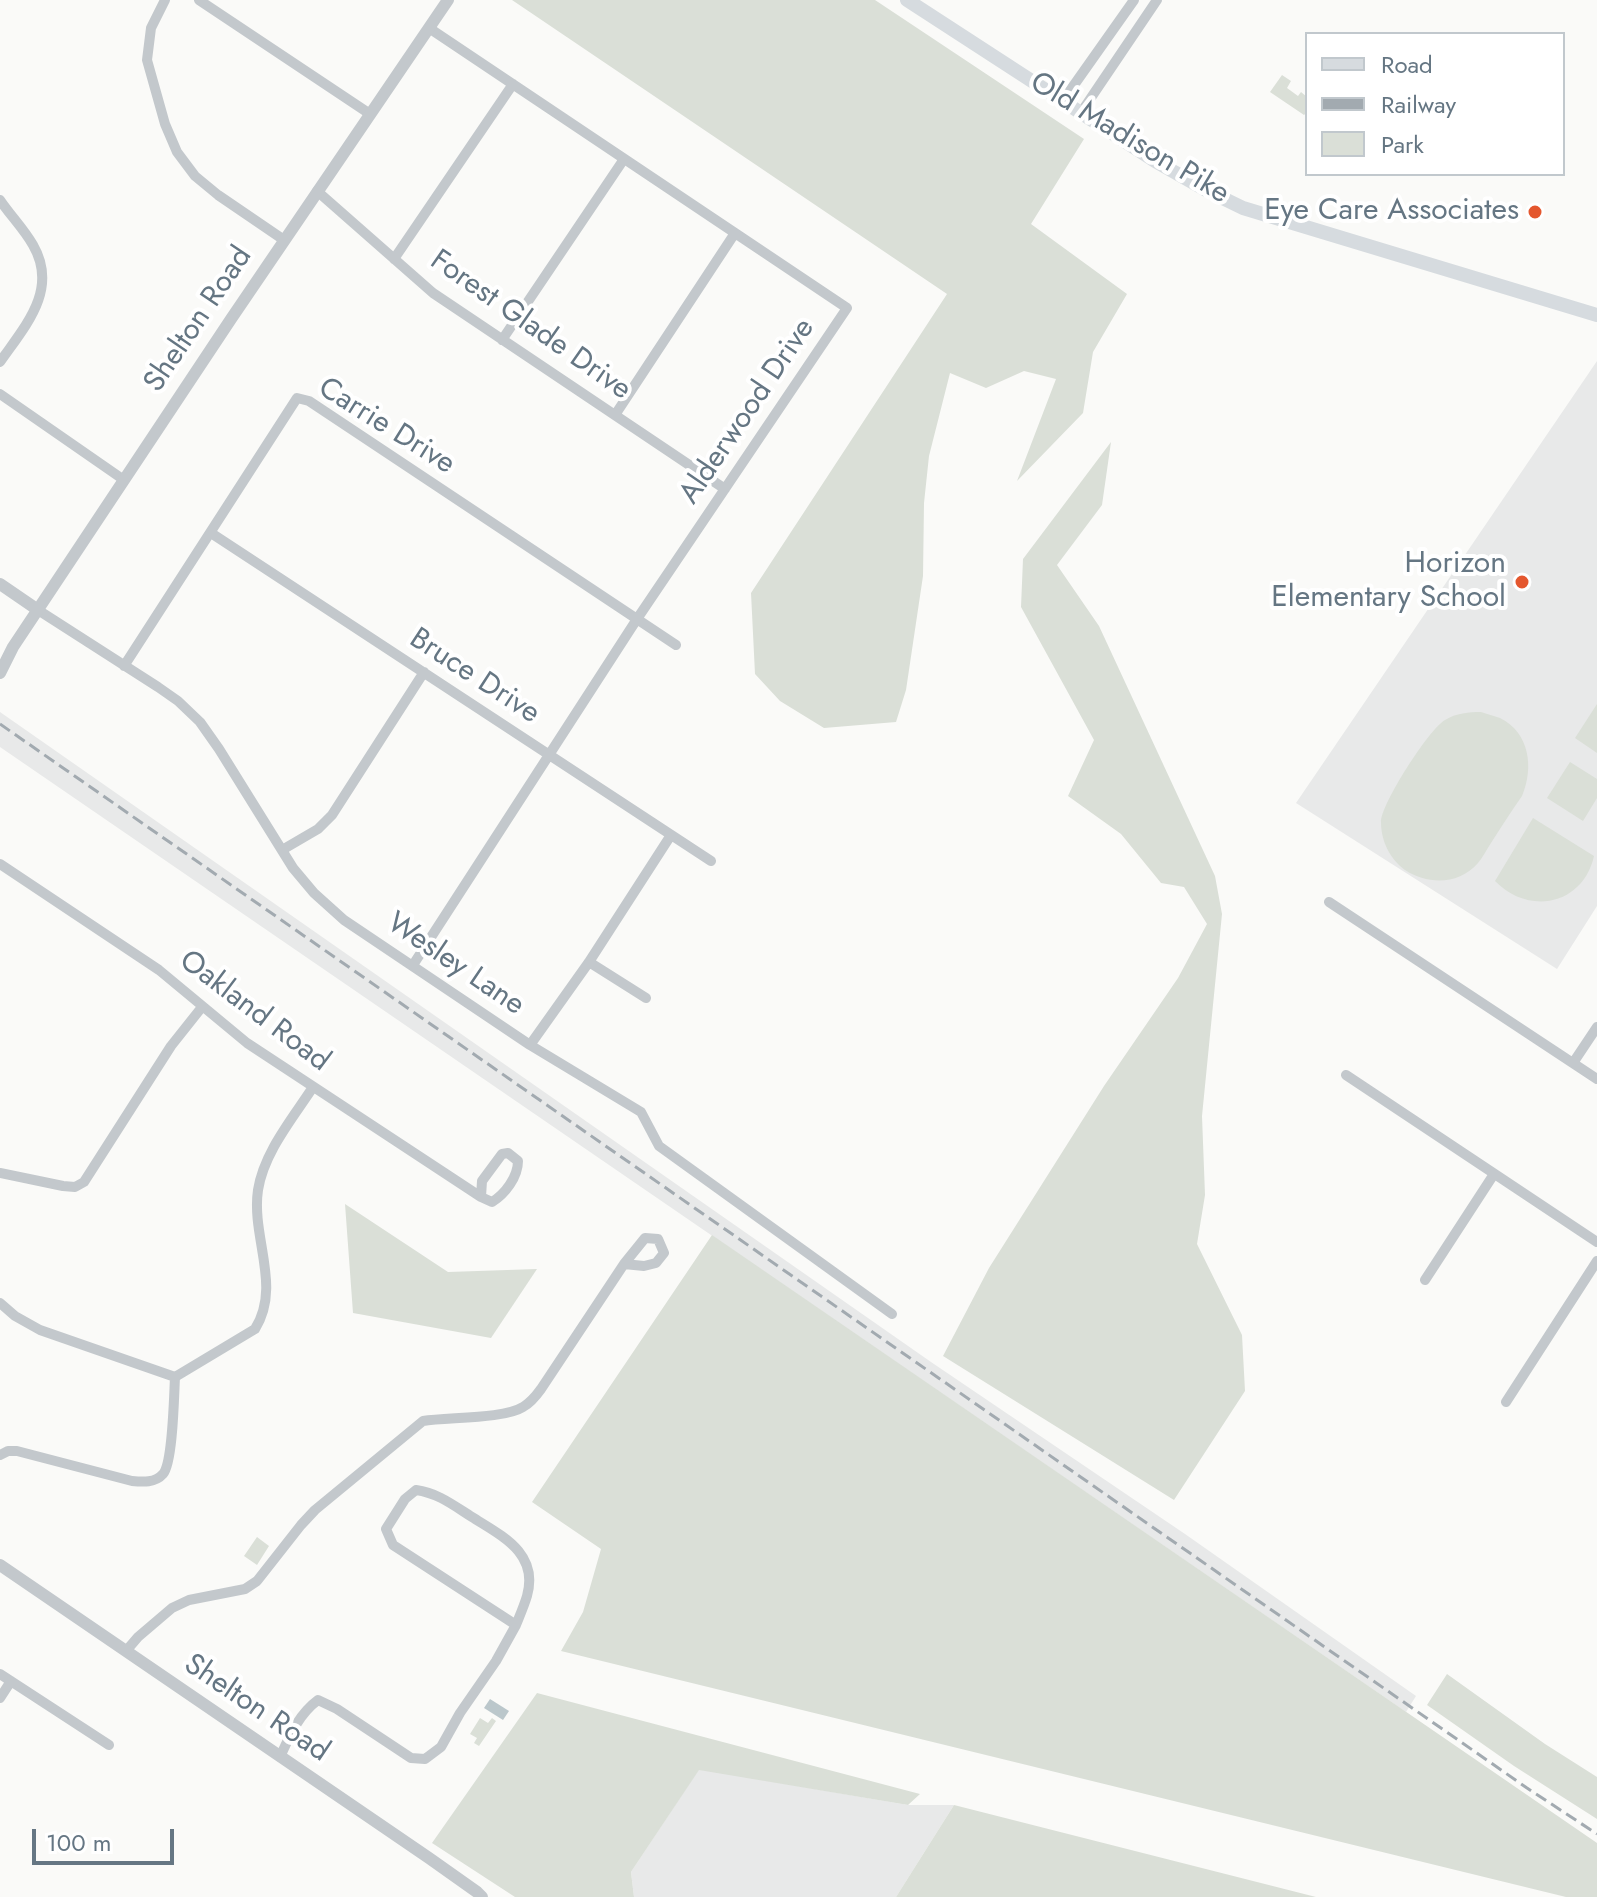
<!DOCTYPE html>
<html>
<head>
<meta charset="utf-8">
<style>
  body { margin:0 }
  #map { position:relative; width:1597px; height:1897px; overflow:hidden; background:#fafaf8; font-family:Jost,sans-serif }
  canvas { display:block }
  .legend { position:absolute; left:1305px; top:32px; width:260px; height:144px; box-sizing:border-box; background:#fff; border:2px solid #c1c8cd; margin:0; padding:10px 14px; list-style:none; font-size:24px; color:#657683 }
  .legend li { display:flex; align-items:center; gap:16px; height:40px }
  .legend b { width:40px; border:2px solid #c1c8cd }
  .scale { position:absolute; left:32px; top:1829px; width:142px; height:36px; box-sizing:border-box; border:4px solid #657683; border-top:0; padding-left:10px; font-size:24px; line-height:28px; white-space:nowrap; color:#657683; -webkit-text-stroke:6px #fff; paint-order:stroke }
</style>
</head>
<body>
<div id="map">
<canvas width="1597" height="1897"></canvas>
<ul class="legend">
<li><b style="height:10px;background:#d6dbdf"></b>Road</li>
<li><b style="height:10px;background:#a2aab0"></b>Railway</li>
<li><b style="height:22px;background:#dadfd7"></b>Park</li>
</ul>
<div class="scale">100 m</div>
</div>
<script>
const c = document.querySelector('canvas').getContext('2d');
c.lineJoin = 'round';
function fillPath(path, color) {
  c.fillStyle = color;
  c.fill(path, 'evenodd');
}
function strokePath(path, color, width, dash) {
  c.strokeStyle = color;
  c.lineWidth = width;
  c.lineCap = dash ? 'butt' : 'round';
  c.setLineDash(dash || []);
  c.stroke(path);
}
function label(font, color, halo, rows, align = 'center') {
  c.font = font + ' Jost,sans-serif';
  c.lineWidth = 8;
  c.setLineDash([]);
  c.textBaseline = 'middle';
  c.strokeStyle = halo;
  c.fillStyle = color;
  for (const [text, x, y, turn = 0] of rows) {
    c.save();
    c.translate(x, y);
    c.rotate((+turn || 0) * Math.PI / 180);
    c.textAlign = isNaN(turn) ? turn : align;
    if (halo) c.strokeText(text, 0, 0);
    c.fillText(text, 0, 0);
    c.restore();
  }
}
fillPath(new Path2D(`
  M1597,361V906L1557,969L1296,803Z
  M0,712L931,1362L1185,1534L1416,1696L1406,1712L0,747Z
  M699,1769L908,1805H954L896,1897H634L631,1872Z`), '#e8e9e9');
fillPath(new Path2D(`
  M512,0H875L1084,139L1031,224L1127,294L1093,352L1083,413L1017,481L1056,379L1024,371L986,388L950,373L929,456L924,503L923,576L906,690L896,722L824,728L780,701L755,674L751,593L947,294Z
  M1282,75L1291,81L1287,88L1298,96L1301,92L1307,97L1305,100L1307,102V112L1304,115L1270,92Z
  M1111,442L1102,505L1057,565L1099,626L1215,876L1222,914L1202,1116L1205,1195L1197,1244L1242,1335L1245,1391L1174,1500L943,1356L989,1268L1104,1086L1178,978L1207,924L1184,887L1161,883L1121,834L1068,796L1094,740L1021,607L1023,559Z
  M1597,704V753L1575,738Z
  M1481,712C1487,714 1494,716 1500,718C1530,733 1534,768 1522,796C1511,812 1501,827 1491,843C1487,849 1483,857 1478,863C1459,885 1428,885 1405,870C1390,859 1381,841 1381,822C1381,804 1429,729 1445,720C1456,713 1469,712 1481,712Z
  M1570,762L1597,779V798L1583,821L1547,798Z
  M1533,818L1594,856C1583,905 1529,916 1495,881Z
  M345,1204L448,1272L537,1269L491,1338L353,1313Z
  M712,1235L1597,1843V1897H1566L561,1651L583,1612L601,1549L532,1502Z
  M257,1537L269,1546L257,1565L244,1556Z
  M1447,1674L1545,1744L1597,1777V1819L1514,1766L1427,1705Z
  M537,1693L920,1794L908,1805L699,1770L631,1872L634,1897H515L432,1843Z
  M480,1718L488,1723L492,1718L496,1721L479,1746L474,1743L477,1738L470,1734Z
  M954,1805L1316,1897H896Z`), '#dadfd7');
fillPath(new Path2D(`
  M490,1699L509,1711L503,1720L484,1708Z`), '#bbc7cb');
strokePath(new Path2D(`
  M165,0L151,28L147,60L165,124L177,152L195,176L218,195L284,240
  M199,0L370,114
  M1062,102L1134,0
  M1080,114L1157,0
  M317,191L433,293L725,489
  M0,200C10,215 24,229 33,245C59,290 25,326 0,362
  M394,259L513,84
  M502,340L624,159
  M0,394L124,480
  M615,415L735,233
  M211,533L711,861
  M38,610L158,687L178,701L200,722L219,749L293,868L314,893L344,920L530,1045L641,1112L659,1146L892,1314
  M124,666L297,398L309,401L676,645
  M282,850L318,829L332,815L424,672
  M0,864L159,970L247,1043L481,1197
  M1329,902L1597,1079
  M589,962L646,998
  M413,965L637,619L847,308L429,28
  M530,1045L589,962L671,835
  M1573,1063L1597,1027
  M1346,1075L1597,1242
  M508,1153L518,1161C518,1177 505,1194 492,1202L481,1197L482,1181L502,1154Z
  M0,1173L63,1186L75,1187L84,1182L171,1046L202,1007
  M645,1238L658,1239L664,1253L656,1263L644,1266L624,1264Z
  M1425,1280L1494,1174
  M0,1303L15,1316L40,1330L175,1377
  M175,1377L255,1329C282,1286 251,1237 258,1190C264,1152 293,1118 313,1087
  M1506,1402L1597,1261
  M0,1455L8,1451H17L132,1481C143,1482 155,1483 163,1474C173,1463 174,1394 175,1377
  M416,1490C438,1493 453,1505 472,1517C502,1536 539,1553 527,1596C524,1606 520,1615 516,1625L393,1545L386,1529L405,1499Z
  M126,1651L138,1637L172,1608L189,1600L245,1589L257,1581L301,1525L315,1510L423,1421C449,1417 504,1419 523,1407C530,1403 536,1396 541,1389L624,1264
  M0,1674L109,1745
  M0,1698L11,1681
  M280,1757C290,1735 299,1714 318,1700L337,1709L411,1758L425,1759L441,1747L460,1713L496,1661L516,1625`), '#c3c8cc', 10);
strokePath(new Path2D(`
  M0,584L38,610
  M0,673L13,647L231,319L448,0
  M0,1565L429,1858L477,1892L482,1897`), '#c3c8cc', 12);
strokePath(new Path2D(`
  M907,0L1155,161L1206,190L1243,208L1597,315`), '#d6dbdf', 14);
strokePath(new Path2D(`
  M0,724L1527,1788L1597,1834`), '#a2aab0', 3, [12, 6]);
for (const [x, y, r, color] of [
  [1535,212,8,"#e4572e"],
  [1522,582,8,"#e4572e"]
]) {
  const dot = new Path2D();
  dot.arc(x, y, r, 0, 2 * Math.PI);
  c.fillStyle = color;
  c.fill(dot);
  strokePath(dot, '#fff', 3);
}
label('30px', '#657683', '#fff', [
  ["Old Madison Pike",1129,139,31],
  ["Shelton Road",199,320,-56],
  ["Forest Glade Drive",530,326,35],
  ["Alderwood Drive",748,412,-56],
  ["Carrie Drive",386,427,32],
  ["Bruce Drive",474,677,33],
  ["Wesley Lane",455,965,34],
  ["Oakland Road",254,1012,37],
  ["Shelton Road",256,1709,34]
]);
label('30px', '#657683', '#fff', [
  ["Eye Care Associates",1519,212],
  ["Horizon",1506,565],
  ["Elementary School",1506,599]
], 'right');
</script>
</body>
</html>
